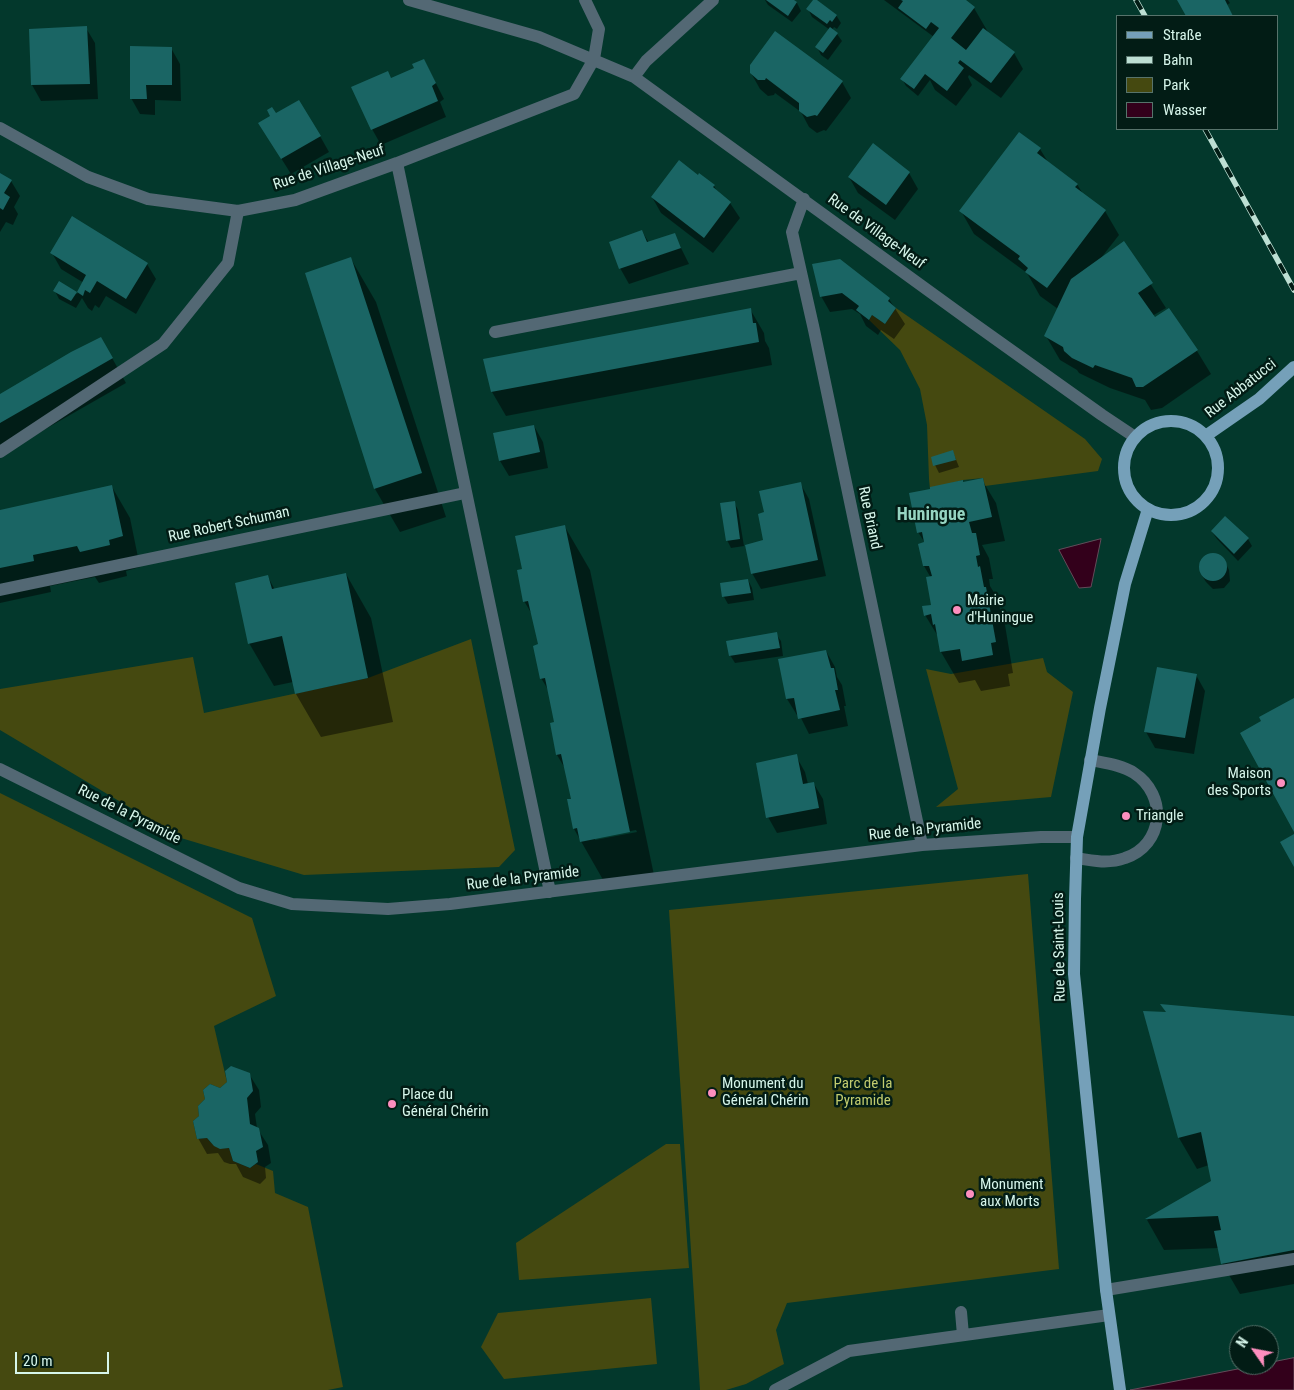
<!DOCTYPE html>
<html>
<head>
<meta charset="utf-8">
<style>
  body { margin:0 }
  #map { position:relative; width:1294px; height:1390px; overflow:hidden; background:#03382c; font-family:"Roboto Condensed",sans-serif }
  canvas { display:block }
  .legend { position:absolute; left:1116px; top:15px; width:162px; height:115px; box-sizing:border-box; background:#021c15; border:1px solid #57736b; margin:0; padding:6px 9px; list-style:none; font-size:15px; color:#d7f6eb }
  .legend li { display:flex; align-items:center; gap:10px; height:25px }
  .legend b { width:25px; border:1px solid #57736b }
  .north { position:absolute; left:1229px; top:1325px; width:50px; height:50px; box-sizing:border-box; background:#021c15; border:1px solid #57736b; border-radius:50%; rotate:303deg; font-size:14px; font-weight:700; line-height:20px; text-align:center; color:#d7f6eb }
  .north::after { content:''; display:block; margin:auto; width:18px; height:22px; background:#fd8ebe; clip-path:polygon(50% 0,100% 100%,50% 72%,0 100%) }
  .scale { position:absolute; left:15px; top:1352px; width:94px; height:22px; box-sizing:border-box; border:2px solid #d7f6eb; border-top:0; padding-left:6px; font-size:15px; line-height:18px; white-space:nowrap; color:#d7f6eb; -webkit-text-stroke:4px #021c15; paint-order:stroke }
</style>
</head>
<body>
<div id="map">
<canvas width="1294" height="1390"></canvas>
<ul class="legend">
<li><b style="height:6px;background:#75a0b9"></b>Straße</li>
<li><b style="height:6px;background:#bddfd3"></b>Bahn</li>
<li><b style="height:14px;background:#454910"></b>Park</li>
<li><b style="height:14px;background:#33001b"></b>Wasser</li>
</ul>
<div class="north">N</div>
<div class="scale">20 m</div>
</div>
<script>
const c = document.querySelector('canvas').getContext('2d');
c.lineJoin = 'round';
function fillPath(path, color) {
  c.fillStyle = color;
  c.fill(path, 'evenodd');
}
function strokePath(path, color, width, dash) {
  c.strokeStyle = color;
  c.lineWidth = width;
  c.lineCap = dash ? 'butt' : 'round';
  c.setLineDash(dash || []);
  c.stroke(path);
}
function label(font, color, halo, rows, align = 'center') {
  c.font = font + ' "Roboto Condensed",sans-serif';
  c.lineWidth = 5;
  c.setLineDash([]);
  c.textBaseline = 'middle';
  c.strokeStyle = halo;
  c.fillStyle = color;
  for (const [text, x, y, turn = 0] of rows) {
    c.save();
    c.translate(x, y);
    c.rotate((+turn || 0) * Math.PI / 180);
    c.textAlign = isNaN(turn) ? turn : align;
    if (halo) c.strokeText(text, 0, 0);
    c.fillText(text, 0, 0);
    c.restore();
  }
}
fillPath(new Path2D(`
  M896,308L1085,439L1102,459L1098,471L985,486L983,478L963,480L930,489L929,479L927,425L920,389L900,350L869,320L872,315L885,324Z
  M471,639L515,850L499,867L304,875L181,838L0,730V689L193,657L204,713L368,678Z
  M1043,658L1047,672L1073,692L1051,797L936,807L958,789L926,669L951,674Z
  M0,793L252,918L276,996L214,1026L227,1082L220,1088L210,1084L203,1090L205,1099L198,1106L199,1116L193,1121L197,1139L207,1138C214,1147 218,1149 229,1148L233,1161L250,1168L256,1164L273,1171L275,1193L308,1207L343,1387L328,1390H0Z
  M1028,874L1059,1269L787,1303L776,1330L784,1364L746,1384L726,1390H700L669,910Z
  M666,1144H680L689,1268L519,1280L516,1243Z
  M651,1298L657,1364L504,1379L481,1347L498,1313Z`), '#454910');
const water = new Path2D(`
  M1101,539L1091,587L1079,588L1059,550Z
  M1294,1358V1390H1130L1258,1365H1269V1363Z`);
fillPath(water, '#33001b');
strokePath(water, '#644a59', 1);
fillPath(new Path2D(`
  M765,0H792L797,3L801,11L792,22L768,5Z
  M815,0L836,15L841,23L837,29L834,27L832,30L837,34L842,41L828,60L821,55L817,47L830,30L812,17L808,9Z
  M884,0H964L974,8L988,32L987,33L1014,53L1023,69L1001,98L969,75L968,77L972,85L956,106L935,90L930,80L918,96L906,86L902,79L934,37Z
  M1179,0H1228L1230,3L1227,5L1233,16H1188Z
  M86,28L95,43L98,99L41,101L32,85Z
  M171,48L180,64L181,101L155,100V115L140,114L131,98Z
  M424,60L444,99L440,102L446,117L381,145L372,129L391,79L416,68Z
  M751,73L842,82L851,98L826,131L824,130L817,133L809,127L801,112L775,93L774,95L768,96L760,89Z
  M275,115L320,136L329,152L291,174L269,139Z
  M1040,149L1048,162L1077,184L1083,194L1105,211L1119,235L1101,258L1124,243L1166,308L1152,316L1154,319L1169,310L1197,351L1211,374L1162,408L1151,410L1145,400L1110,388L1079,373L1077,370L1060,360L1046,336L1058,309L1040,296L1027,273L974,234L961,211Z
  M909,173L918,189L895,220L858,193L849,177Z
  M0,174L11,181L20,196L14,207L18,214L13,225L6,222L0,232Z
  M699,175L714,186L718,193L730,203L740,218L713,253L661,213L652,197L698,177Z
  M642,231L649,243L674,234L689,264L629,284L620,268Z
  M52,253L147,264L156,279L136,314L106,296L99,308L95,305L92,311L88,308L82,298L76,308L59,299L55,291L60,283L77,294L84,283L61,269Z
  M351,259L376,302L446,517L400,532L375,489Z
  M814,265L889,299L905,324L894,339L881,330L878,335L866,326L860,314L852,309L830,312L821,296Z
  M750,309L764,333L765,341L769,348L772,365L506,416L492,392L485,360Z
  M101,338L126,383L0,455V395Z
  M534,426L543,442L548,468L509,476L500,461Z
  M953,452L959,467L939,473L935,465Z
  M982,480L996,503L1005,541L982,545L989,558L993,579H989L990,586L998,599L1001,614L1004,619L1013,673L1008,674L1010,686L981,691L975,680L959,683L941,652L939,638L925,615L932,606L931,578L924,566L925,543L918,532L963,483Z
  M800,483L809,499L826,576L761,589L752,573L765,541V513Z
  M112,487L130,518L140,567L126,571L127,576L99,583L95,577L50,586L51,592L0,603V511Z
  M734,502L738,510L744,546L731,548L727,540Z
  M565,527L590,570L654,875L606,885L574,829L573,800L566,770L557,755L556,723L550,693L541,678L539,645L533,616L524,601L523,570ZM636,830L637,832L595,840V838Z
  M1212,532L1248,539L1252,546L1238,561L1217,539Z
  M1208,555H1218L1225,562L1229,570L1230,581L1224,588L1213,589L1206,582L1201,574L1200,563Z
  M346,574L371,618L393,722L321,737L296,694L293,682L274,686L249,643L268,577L275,590Z
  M748,580L752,588L754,600L728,604L724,597L721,584Z
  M776,634L781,641L783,656L735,663L730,655Z
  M826,651L835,667L837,677L842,685L846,706H844L848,726L809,734L799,714L797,715L787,699Z
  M1196,675L1205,691L1194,754L1155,748L1146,732Z
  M796,756L805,772L808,784H814L823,799L827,824L777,833L768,817Z
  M1144,1013L1294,1017V1284L1240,1294L1222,1263L1219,1248L1164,1250L1147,1220L1213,1182L1209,1165L1197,1169L1179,1138Z
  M249,1074L259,1090L261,1107L255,1114L257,1128L268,1145L271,1163L265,1167L266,1178L260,1184L243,1177L236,1164H230L224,1162L218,1153L207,1154L198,1138L200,1116L220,1089Z`), '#0007');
fillPath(new Path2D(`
  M766,0H794L797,2L788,16Z
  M813,0H817L837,15L832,22L830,20L827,24L806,9Z
  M901,0H966L975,7L951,38L966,50L983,28L1015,52L991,83L960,60L958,63L964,68L947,91L925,74L914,89L900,79L939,28L931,22L926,29L898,8L903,1Z
  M1177,0H1225L1233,16H1186Z
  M87,26L90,84L31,85L29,29Z
  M830,27L838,33L823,53L815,47Z
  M775,31L843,81L817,116L815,115L807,117L799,111V103L766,78L765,80H758L750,73V65Z
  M130,46L172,47V85H146L147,99H130Z
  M424,59L436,83L432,86L438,101L371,130L351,87L388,71L391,78L414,68L412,64Z
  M299,100L321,136L281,159L258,123L270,116L267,110L272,107L276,113Z
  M1019,132L1041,148L1037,153L1078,184L1075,187L1106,210L1047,288L1025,272L1028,268L1018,259L1020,256L959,211Z
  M873,143L910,172L886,205L848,177Z
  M679,160L698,175L699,173L715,185L713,187L731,202L704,238L651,197Z
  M0,173L12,180L4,193L10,197L3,210L0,208Z
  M72,216L148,263L126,299L97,281L90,293L85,290L83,296L77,292L86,275L50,253Z
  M642,230L647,242L675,233L681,248L619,269L609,242Z
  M1124,241L1153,283L1138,293L1155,317L1169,308L1198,350L1143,387H1136L1132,378L1095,365L1093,368L1072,358L1064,351L1063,347L1044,336L1071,279Z
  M351,257L422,473L374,489L305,273Z
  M840,259L890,298L888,301L896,308L885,324L872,315L869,320L856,310L859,306L842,293L820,297L812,264Z
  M59,281L77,292L71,301L53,291Z
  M751,308L753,323H756L759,342L491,392L483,359Z
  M101,337L113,358L0,423V394L71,352Z
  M534,425L540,452L499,461L493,433Z
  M953,450L956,460L933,466L931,457Z
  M983,478L992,517L969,522L972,533H976L980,555L976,556L978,567L980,566L984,587H986L996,642L991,643L993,655L962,661L960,649L940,652L935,624L933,625L931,614L924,616L922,606L931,605L926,577L932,576L929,566H923L918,544L924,542L922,532L917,533L909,493L930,489V487L963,480V482Z
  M801,482L818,560L751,574L745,545L763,540L758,514L764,512L759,491Z
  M112,485L123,536L109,540L110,545L80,552L77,546L33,555L34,561L0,568V510Z
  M735,501L740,539L726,541L720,503Z
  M1225,516L1249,538L1234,554L1211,531Z
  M565,525L630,832L580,842L577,828L573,829L567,799H571L561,754L556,755L550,723L554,722L545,678L540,679L533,646L538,644L528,601L523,602L517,570L522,569L515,536Z
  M1199 567a14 14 0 1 1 28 0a14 14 0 1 1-28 0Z
  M346,573L368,678L295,694L282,636L248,644L235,583L268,575L272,589Z
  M748,579L751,593L722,597L720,583Z
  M777,632L780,648L729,656L726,641Z
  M826,650L831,668H834L838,690H835L840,710L798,719L794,698L786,699L778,659Z
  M1157,667L1197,674L1185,738L1144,732Z
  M1294,698V832L1240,733L1261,721L1259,717Z
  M797,754L803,784L814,782L819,808L766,818L756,763Z
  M1294,834V867L1280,842Z
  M1160,1004L1294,1016V1250L1221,1264L1214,1231L1221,1230L1218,1216L1145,1219L1211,1181L1201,1132L1178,1138L1143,1011L1166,1012Z
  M231,1066L250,1073L253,1091L247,1098L250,1124L259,1128L263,1147L256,1151L258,1162L250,1168L233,1161L229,1148L220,1149L214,1146L207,1138L197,1139L193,1121L199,1116L198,1106L205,1099L203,1090L210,1084L220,1088L227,1082L225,1071Z`), '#1a6564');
strokePath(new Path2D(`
  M409,0L539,37L634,77L973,323L1102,415L1135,437
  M634,77L646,61L713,0
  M0,128L88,177L148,199L238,211L295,200L397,163L574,94L594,59L599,29L585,0
  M397,163L550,892
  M804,199L792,232L814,330L922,845
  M495,332L801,273
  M0,452L163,344L228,263L238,211
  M0,590L465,493
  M0,769L239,888L292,904L388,909L450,904L922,845L1041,837H1077
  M1076,858C1093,861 1109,864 1125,858C1164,845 1168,795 1134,773C1122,765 1105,763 1090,760
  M1106,1290L1294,1259
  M961,1312L963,1335
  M775,1390L849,1351L1109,1315`), '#536874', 12);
strokePath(new Path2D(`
  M1124 468a47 47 0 1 1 94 0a47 47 0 1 1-94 0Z
  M1207,435L1259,399L1294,367
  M1120,1390L1106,1290L1074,974L1075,899L1077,837L1100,708L1125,584L1148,509`), '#75a0b9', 12);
const rail = new Path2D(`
  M1136,0L1145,16
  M1205,129L1294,290`);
strokePath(rail, '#bddfd3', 5.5);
strokePath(rail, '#021c15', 4, [11]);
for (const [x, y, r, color] of [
  [957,610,5,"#fd8ebe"],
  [1281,783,5,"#fd8ebe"],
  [1126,816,5,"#fd8ebe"],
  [712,1093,5,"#fd8ebe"],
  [392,1104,5,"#fd8ebe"],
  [970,1194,5,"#fd8ebe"]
]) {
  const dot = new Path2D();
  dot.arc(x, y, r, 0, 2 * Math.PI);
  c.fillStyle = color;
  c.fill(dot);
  strokePath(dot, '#021c15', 2);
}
label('15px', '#d7f6eb', '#021c15', [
  ["Rue de Village-Neuf",329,168,-18],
  ["Rue de Village-Neuf",876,232,36],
  ["Rue Abbatucci",1241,389,-38],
  ["Rue Briand",869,518,78],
  ["Rue Robert Schuman",229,525,-12],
  ["Rue de la Pyramide",129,815,27],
  ["Rue de la Pyramide",925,830,-6],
  ["Rue de la Pyramide",523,879,-7],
  ["Rue de Saint-Louis",1060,947,-91]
]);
label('15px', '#d7f6eb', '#021c15', [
  ["Mairie",967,601],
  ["d'Huningue",967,618],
  ["Maison",1271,774,"right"],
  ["des Sports",1271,791,"right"],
  ["Triangle",1136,816],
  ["Monument du",722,1084],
  ["Général Chérin",722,1101],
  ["Place du",402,1095],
  ["Général Chérin",402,1112],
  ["Monument",980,1185],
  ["aux Morts",980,1202]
], 'left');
label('15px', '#c2cc6e', '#021c15', [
  ["Parc de la",863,1084],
  ["Pyramide",863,1101]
]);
label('bold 18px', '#96d5c2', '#021c15', [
  ["Huningue",931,515]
]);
</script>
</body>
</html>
